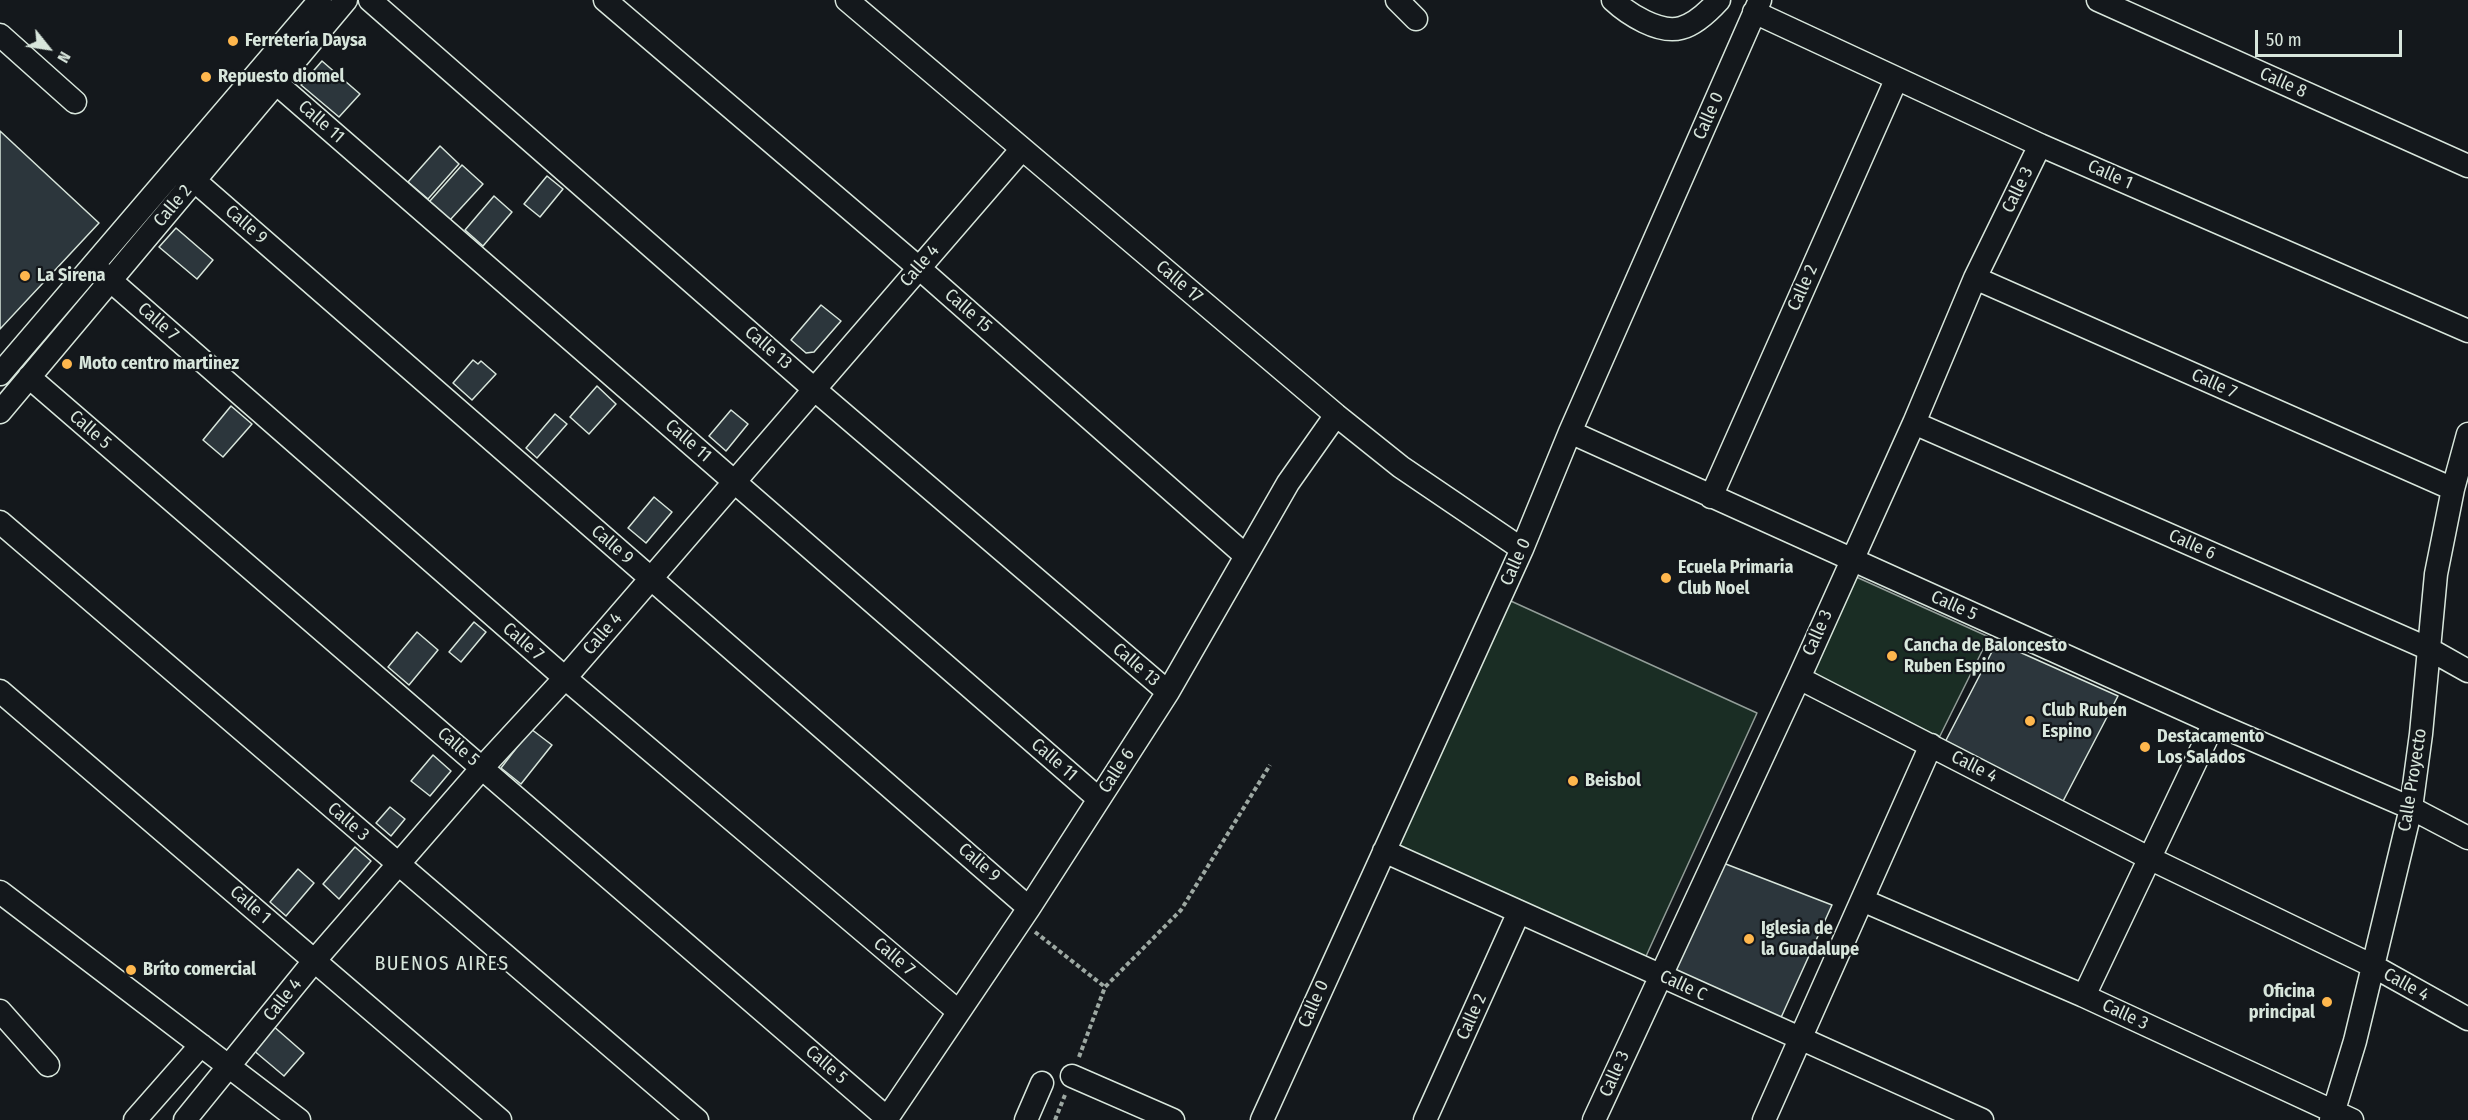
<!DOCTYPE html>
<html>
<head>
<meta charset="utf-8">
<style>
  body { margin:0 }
  #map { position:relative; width:2468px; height:1120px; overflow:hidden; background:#14181c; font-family:"Fira Sans Condensed",sans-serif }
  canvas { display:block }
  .north { position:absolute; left:18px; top:18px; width:60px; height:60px; -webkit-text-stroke:4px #14181c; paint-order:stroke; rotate:120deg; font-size:16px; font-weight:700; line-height:24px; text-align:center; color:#d8e6dc }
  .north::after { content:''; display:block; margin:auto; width:21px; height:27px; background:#d8e6dc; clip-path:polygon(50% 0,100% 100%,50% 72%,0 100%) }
  .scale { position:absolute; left:2255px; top:30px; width:147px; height:27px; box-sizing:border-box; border:3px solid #d8e6dc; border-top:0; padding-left:8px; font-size:18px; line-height:21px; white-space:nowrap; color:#d8e6dc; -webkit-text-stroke:4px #14181c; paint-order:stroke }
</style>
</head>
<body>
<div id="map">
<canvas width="2468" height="1120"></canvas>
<div class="north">N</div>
<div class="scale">50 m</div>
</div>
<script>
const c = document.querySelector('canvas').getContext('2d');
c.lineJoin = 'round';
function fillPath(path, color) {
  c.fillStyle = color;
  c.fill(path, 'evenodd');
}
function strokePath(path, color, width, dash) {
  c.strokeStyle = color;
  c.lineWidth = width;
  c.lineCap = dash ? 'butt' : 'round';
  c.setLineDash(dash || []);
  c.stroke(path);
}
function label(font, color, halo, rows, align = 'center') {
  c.font = font + ' "Fira Sans Condensed",sans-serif';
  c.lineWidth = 4.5;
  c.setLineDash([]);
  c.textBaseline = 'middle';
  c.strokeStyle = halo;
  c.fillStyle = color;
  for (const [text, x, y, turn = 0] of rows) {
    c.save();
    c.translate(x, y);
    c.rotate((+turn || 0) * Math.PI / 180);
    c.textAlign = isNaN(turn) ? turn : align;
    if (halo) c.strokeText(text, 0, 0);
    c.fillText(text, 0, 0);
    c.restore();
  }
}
const green = new Path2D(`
  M1843,571L1989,637L1936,744L1796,674Z
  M1502,597L1757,713L1642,965L1390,850Z`);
fillPath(green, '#1a2d24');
strokePath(green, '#939e99', 1.5);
const building = new Path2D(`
  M322,61L360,94L339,117L301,85Z
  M0,131L99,223L0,329Z
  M440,146L459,164L428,199L408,182Z
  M462,165L483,184L450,220L429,202Z
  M547,176L563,189L540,217L524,204Z
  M494,196L512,212L483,246L465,230Z
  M176,228L213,260L197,279L159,247Z
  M821,305L841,321L814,352L806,353L791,340Z
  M473,360L478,364L481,361L496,374L472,400L453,383Z
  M597,386L616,404L589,434L570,417Z
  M231,406L252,424L223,457L203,440Z
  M731,410L748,424L726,451L709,436Z
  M555,414L567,424L537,458L526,448Z
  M654,497L672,512L646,543L628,528Z
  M474,622L486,632L461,662L449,652Z
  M417,632L438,650L409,685L388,667Z
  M1997,642L2118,696L2060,807L1943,746Z
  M531,729L552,745L521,784L501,768Z
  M433,755L451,771L430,796L411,781Z
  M390,807L405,819L391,836L376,823Z
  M355,847L371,861L339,899L323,884Z
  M1718,861L1832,905L1779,1022L1667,973Z
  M298,869L314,883L286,916L270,902Z
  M272,1025L304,1053L284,1076L252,1049Z`);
fillPath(building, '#2c363c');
strokePath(building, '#d8e6dc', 1.5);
const minor = new Path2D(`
  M370,0L814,389L1168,692
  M605,0L919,268L1246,556
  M847,0L1336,415L1401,467L1522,549
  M1397,0L1416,19
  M1613,0C1628,14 1659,34 1681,28C1696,24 1709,11 1719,0
  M2098,0L2468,166
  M1754,12L2040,145L2468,331
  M0,35L75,102
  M276,83L1099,799
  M195,181L1029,908
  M94,266L565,678L959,1012
  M1975,278L2453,489
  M0,374L320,0
  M29,377L887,1118
  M0,412L346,0
  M1914,423L2427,648L2468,671
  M1570,432L2214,723L2411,808L2468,838
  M1711,497L1896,80
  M0,522L697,1120
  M1799,678L2149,858L2373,966L2468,1019
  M0,691L500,1120
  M1384,851L1982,1120
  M0,892L299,1120
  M1862,900L2084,996L2352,1120
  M2084,996L2214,723
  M0,1011L48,1065
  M1072,1076L1173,1120
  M135,1120L201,1045
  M185,1120L315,960L482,768L565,678L1022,149
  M886,1120L1029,908L1168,692L1288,483L1336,415
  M1026,1120L1042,1083
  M1262,1120L1522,549L1570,432L1760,0
  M1425,1120L1518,914
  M1594,1120L1799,678L1914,423L1975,278L2040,145
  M1764,1120L1931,745
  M2331,1120L2355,1041L2411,808L2421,734L2436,574L2453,489L2468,434`);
strokePath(minor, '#d8e6dc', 25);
strokePath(new Path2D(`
  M1035,932L1105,987
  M1079,1057L1105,987L1181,910L1270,765
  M1055,1120L1065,1095`), '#9da8a2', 4, [4.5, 3]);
strokePath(minor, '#14181c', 22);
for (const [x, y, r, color] of [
  [233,41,6,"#ffb74d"],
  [206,77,6,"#ffb74d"],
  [25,276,6,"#ffb74d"],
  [67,364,6,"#ffb74d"],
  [1666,578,6,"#ffb74d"],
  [1892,656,6,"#ffb74d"],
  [2030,721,6,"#ffb74d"],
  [2145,747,6,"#ffb74d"],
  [1573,781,6,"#ffb74d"],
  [1749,939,6,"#ffb74d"],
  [131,970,6,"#ffb74d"],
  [2327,1002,6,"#ffb74d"]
]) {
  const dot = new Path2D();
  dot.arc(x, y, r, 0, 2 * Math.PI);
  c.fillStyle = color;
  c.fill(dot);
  strokePath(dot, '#14181c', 2);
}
label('bold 18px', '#d8e6dc', '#14181c', [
  ["Ferretería Daysa",245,41],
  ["Repuesto diomel",218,77],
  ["La Sirena",37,276],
  ["Moto centro martinez",79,364],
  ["Ecuela Primaria",1678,568],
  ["Club Noel",1678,589],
  ["Cancha de Baloncesto",1904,646],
  ["Ruben Espino",1904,667],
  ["Club Ruben",2042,711],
  ["Espino",2042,732],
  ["Destacamento",2157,737],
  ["Los Salados",2157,758],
  ["Beisbol",1585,781],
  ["Iglesia de",1761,929],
  ["la Guadalupe",1761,950],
  ["Bríto comercial",143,970],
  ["Oficina",2315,992,"right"],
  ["principal",2315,1013,"right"]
], 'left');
label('18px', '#d8e6dc', '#14181c', [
  ["Calle 8",2283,83,24],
  ["Calle 0",1709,116,-66],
  ["Calle 11",321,122,41],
  ["Calle 1",2110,175,24],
  ["Calle 3",2018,190,-64],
  ["Calle 2",173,206,-50],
  ["Calle 9",246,225,41],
  ["Calle 4",920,266,-49],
  ["Calle 17",1179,282,40],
  ["Calle 2",1803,288,-66],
  ["Calle 15",968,311,41],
  ["Calle 7",158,322,41],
  ["Calle 13",768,348,41],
  ["Calle 7",2214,384,24],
  ["Calle 5",90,430,41],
  ["Calle 11",688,441,41],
  ["Calle 9",612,545,41],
  ["Calle 6",2192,545,24],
  ["Calle 0",1516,562,-66],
  ["Calle 5",1954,606,24],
  ["Calle 3",1818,633,-66],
  ["Calle 4",603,634,-49],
  ["Calle 7",523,642,41],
  ["Calle 13",1136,665,41],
  ["Calle 5",458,747,41],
  ["Calle 11",1054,760,41],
  ["Calle 4",1974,767,27],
  ["Calle 6",1117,771,-57],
  ["Calle Proyecto",2413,780,-81],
  ["Calle 3",348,822,41],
  ["Calle 9",979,863,41],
  ["Calle 1",250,905,41],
  ["Calle 7",894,957,40],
  ["Calle 4",2406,985,29],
  ["Calle C",1683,986,25],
  ["Calle 4",283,1000,-51],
  ["Calle 0",1314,1004,-66],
  ["Calle 3",2125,1015,25],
  ["Calle 2",1472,1017,-66],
  ["Calle 5",826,1065,41],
  ["Calle 3",1615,1074,-66]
]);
c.letterSpacing = '1.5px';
label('20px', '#d8e6dc', '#14181c', [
  ["BUENOS AIRES",442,964]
]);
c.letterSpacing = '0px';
</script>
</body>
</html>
